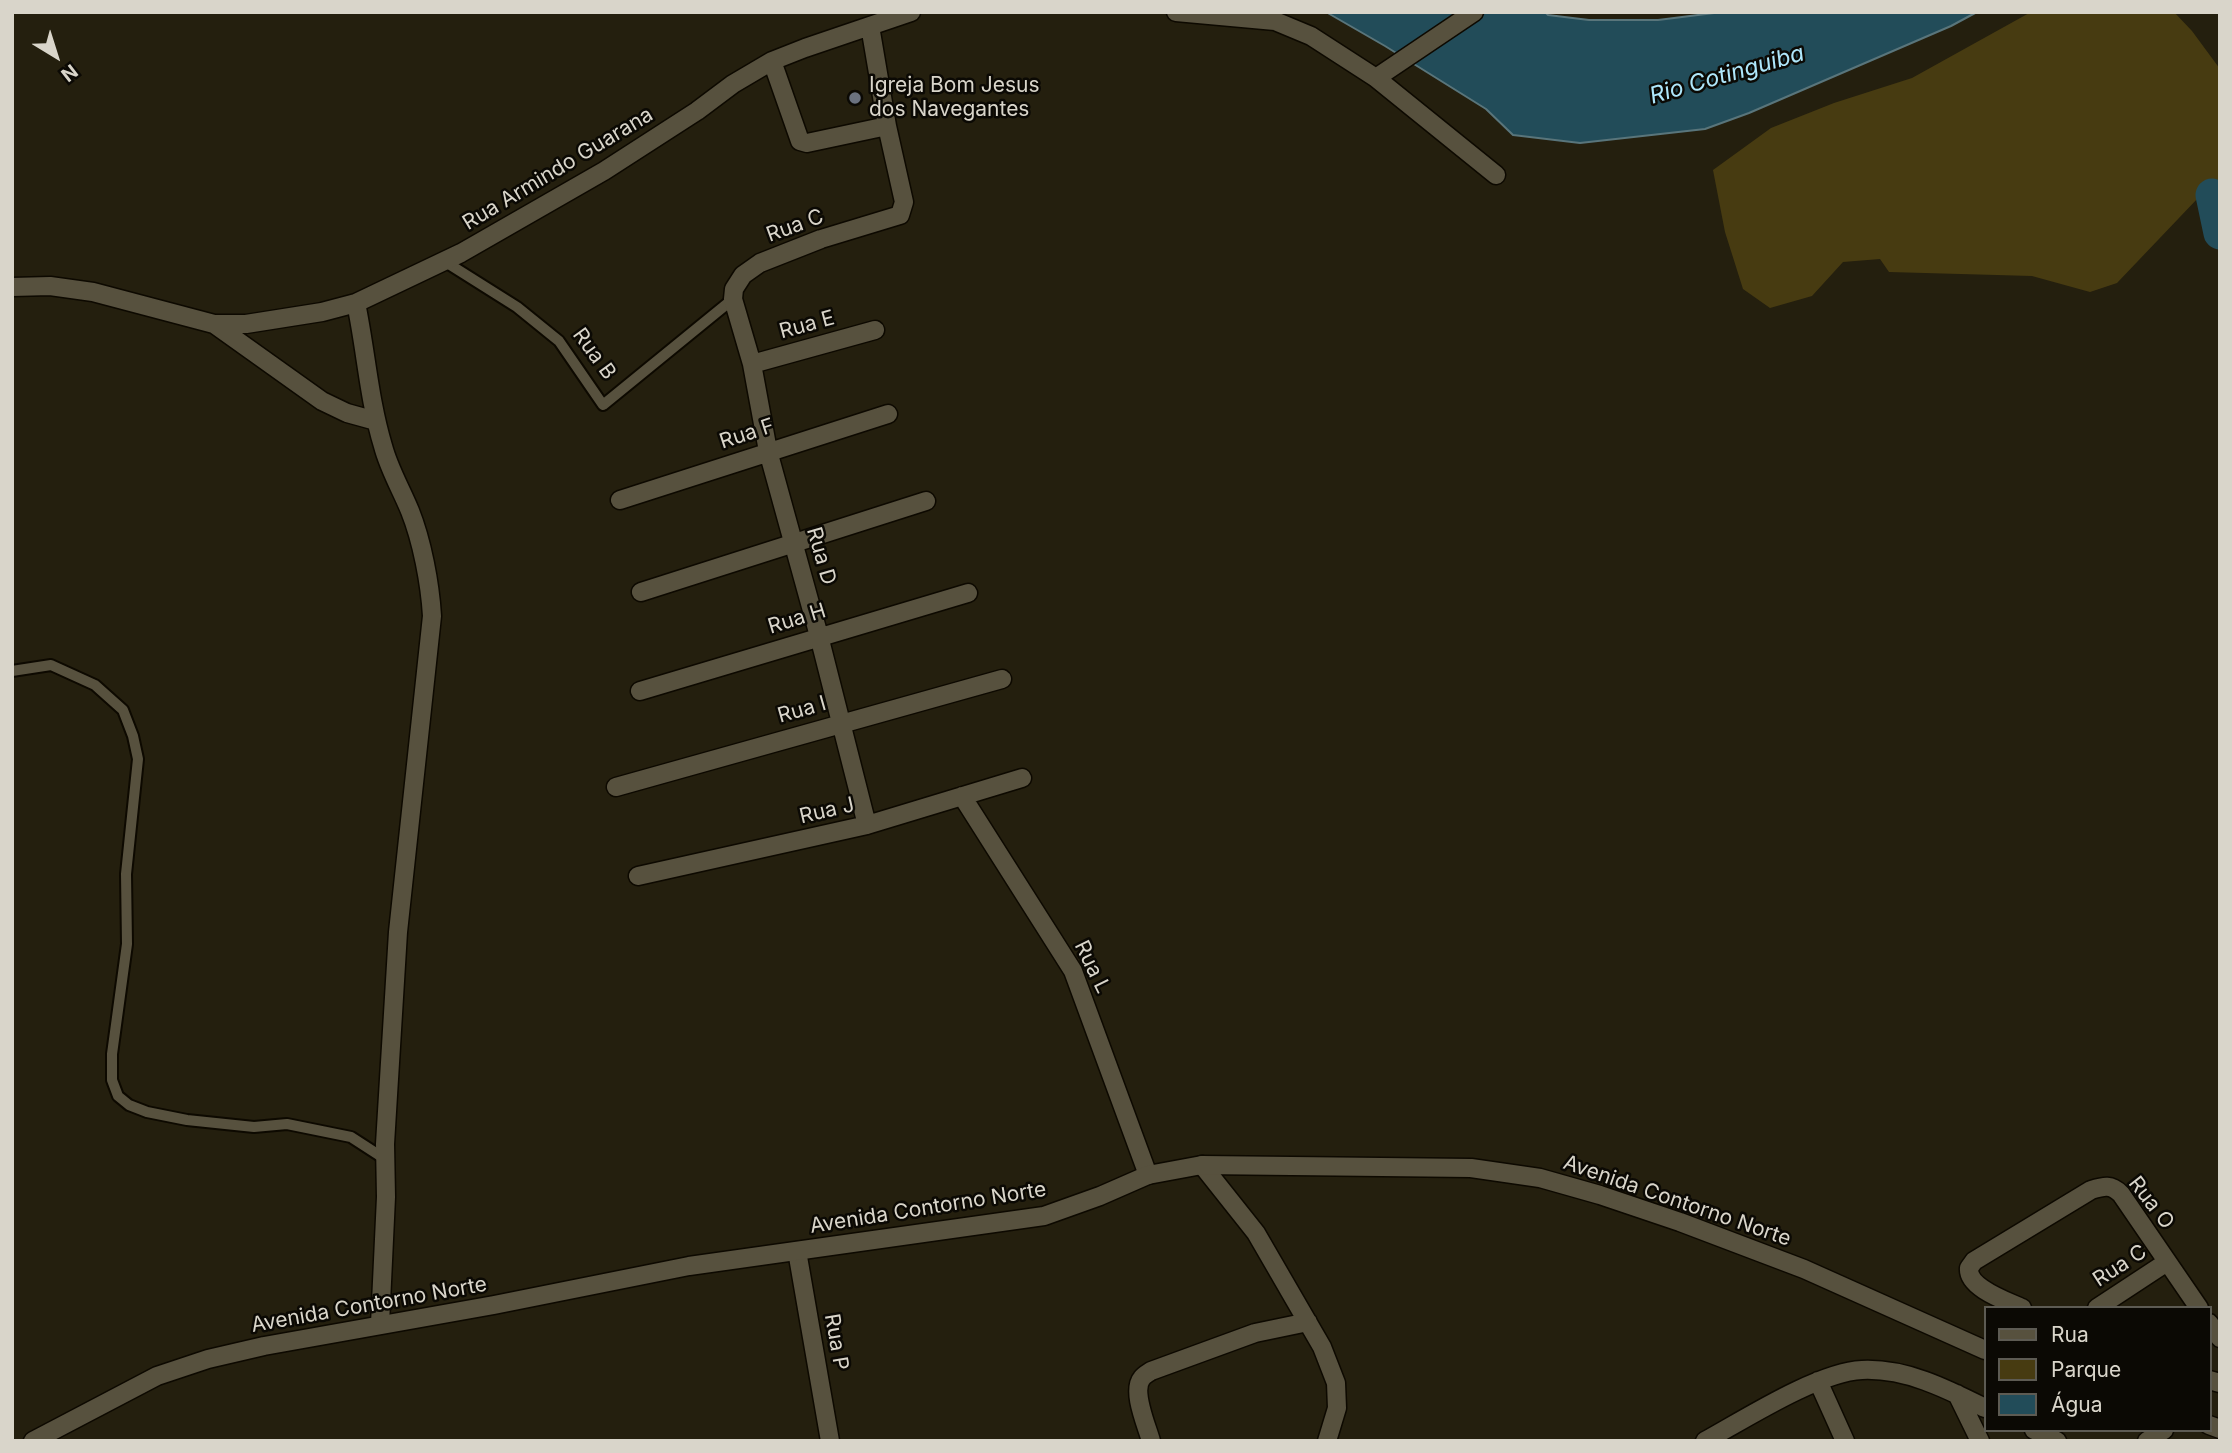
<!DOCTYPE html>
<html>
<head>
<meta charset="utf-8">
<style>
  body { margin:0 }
  #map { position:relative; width:2232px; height:1453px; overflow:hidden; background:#241f0e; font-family:Inter,sans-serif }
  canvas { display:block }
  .frame { position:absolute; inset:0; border:14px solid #d9d5ca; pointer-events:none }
  .legend { position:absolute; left:1984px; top:1306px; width:228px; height:126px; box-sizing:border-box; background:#0b0904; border:2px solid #5d5b53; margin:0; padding:9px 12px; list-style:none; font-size:21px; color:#d9d5ca }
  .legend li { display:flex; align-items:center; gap:14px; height:35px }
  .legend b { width:35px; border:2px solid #5d5b53 }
  .north { position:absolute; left:21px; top:21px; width:70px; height:70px; -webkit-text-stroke:5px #0b0904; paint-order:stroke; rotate:142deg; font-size:19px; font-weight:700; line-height:28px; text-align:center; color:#d9d5ca }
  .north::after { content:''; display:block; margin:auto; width:24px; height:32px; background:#d9d5ca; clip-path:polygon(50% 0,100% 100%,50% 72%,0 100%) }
</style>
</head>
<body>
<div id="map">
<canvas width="2232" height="1453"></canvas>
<div class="frame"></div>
<ul class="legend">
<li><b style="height:9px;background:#57513e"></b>Rua</li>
<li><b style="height:19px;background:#473b11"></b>Parque</li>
<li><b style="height:19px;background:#224c59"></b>Água</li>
</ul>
<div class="north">N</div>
</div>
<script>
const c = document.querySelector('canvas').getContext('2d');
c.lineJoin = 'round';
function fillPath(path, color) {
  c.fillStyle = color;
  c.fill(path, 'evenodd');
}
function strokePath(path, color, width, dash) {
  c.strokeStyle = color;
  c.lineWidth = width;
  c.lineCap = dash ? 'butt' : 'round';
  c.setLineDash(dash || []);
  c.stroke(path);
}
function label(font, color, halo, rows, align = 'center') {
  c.font = font + ' Inter,sans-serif';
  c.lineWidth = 5;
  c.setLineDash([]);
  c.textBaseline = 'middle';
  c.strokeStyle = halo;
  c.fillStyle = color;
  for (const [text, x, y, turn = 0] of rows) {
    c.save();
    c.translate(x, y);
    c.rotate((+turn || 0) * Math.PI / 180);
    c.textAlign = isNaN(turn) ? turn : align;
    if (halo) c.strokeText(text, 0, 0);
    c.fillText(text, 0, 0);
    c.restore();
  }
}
fillPath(new Path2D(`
  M2031,12H2174L2192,31L2220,69V183L2199,197L2117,283L2090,292L2032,276L1889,272L1880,259L1843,262L1812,296L1770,308L1743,289L1725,232L1713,170L1771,128L1834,103L1912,78Z`), '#473b11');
const water = new Path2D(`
  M1326,12H1545L1548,15L1589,20H1658L1722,12H1977L1951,26L1749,113L1705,129L1580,143L1513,135L1486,109L1385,46Z`);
fillPath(water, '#224c59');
strokePath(water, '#59757b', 2);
strokePath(new Path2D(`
  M2212,195L2220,233`), '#224c59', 33);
const service = new Path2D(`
  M444,261L517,307L559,341L603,405L733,299
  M12,671L51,665L95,685L123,710L133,736L138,759L126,874L127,944L112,1054V1080L118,1096L129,1105L147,1112L187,1120L254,1127L287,1124L351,1137L385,1159`);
const minor = new Path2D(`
  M1176,12L1275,21L1311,36L1376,78L1496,175
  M772,61L800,141L807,143L887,126
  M1376,78L1474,12
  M12,287L50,286L93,292L214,324H246L322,312L356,303L461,253L604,171L697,111L733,84L772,61L805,48L911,12
  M356,303C366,351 369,400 383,446C389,469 401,489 410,511C422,541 430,583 432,616L398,932L385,1144L386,1197L380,1324
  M214,324L322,401L347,413L376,421
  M752,364L875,330
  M620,500L888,414
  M641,592L926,501
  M640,691L968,593
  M616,787L1002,679
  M962,796L1073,971L1148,1175
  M867,825L819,636L768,451L752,364L733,299L734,289L743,275L760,263L821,239L900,215L904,202L887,126L870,26
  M638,876L867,825L1022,778
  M1202,1165L1256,1233L1322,1347L1336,1383L1337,1408L1327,1441
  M797,1251L830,1441
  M2022,1308C2007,1301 1967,1288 1969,1268L1974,1261L2091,1190C2104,1186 2111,1184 2121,1194L2199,1308
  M2097,1308L2167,1262
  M2209,1323L2220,1338
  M2209,1380L2220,1383
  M1818,1381L1845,1441
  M1957,1394L1980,1441
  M2034,1430L2057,1441
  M1151,1441C1147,1426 1131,1391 1142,1378C1144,1375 1148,1373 1151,1371L1255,1333L1308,1322
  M1705,1441C1745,1419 1818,1372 1862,1370C1906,1368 1947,1389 1985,1408
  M2147,1441L2164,1430`);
const tertiary = new Path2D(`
  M2209,1425L2220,1429
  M33,1441L157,1376L208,1359L264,1346L494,1305L689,1266L1044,1216L1100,1196L1148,1175L1202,1165L1471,1168L1540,1178L1600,1195L1680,1222L1804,1269L1985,1350`);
strokePath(service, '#0d0900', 14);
strokePath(minor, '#0d0900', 21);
strokePath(tertiary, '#0d0900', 21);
strokePath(service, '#57513e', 10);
strokePath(minor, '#57513e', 18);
strokePath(tertiary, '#57513e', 18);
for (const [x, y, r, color] of [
  [855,98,7,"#6b7280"]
]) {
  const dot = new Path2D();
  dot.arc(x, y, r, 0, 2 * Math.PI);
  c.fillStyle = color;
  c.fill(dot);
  strokePath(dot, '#0b0904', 2.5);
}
label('21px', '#d9d5ca', '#0b0904', [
  ["Igreja Bom Jesus",869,86],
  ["dos Navegantes",869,110]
], 'left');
label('21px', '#d9d5ca', '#0b0904', [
  ["Rua Armindo Guarana",558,169,-31],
  ["Rua C",795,226,-20],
  ["Rua E",807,325,-15],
  ["Rua B",594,354,54],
  ["Rua F",747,434,-18],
  ["Rua D",821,556,74],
  ["Rua H",797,619,-17],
  ["Rua I",802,710,-16],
  ["Rua J",827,811,-13],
  ["Rua L",1092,967,64],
  ["Avenida Contorno Norte",1677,1201,19],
  ["Rua O",2151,1203,52],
  ["Avenida Contorno Norte",928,1208,-9],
  ["Rua C",2120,1266,-33],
  ["Avenida Contorno Norte",369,1305,-10],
  ["Rua P",836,1342,80]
]);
label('italic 23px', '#afe7fb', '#0b0904', [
  ["Rio Cotinguiba",1727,75,-16]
]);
</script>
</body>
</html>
